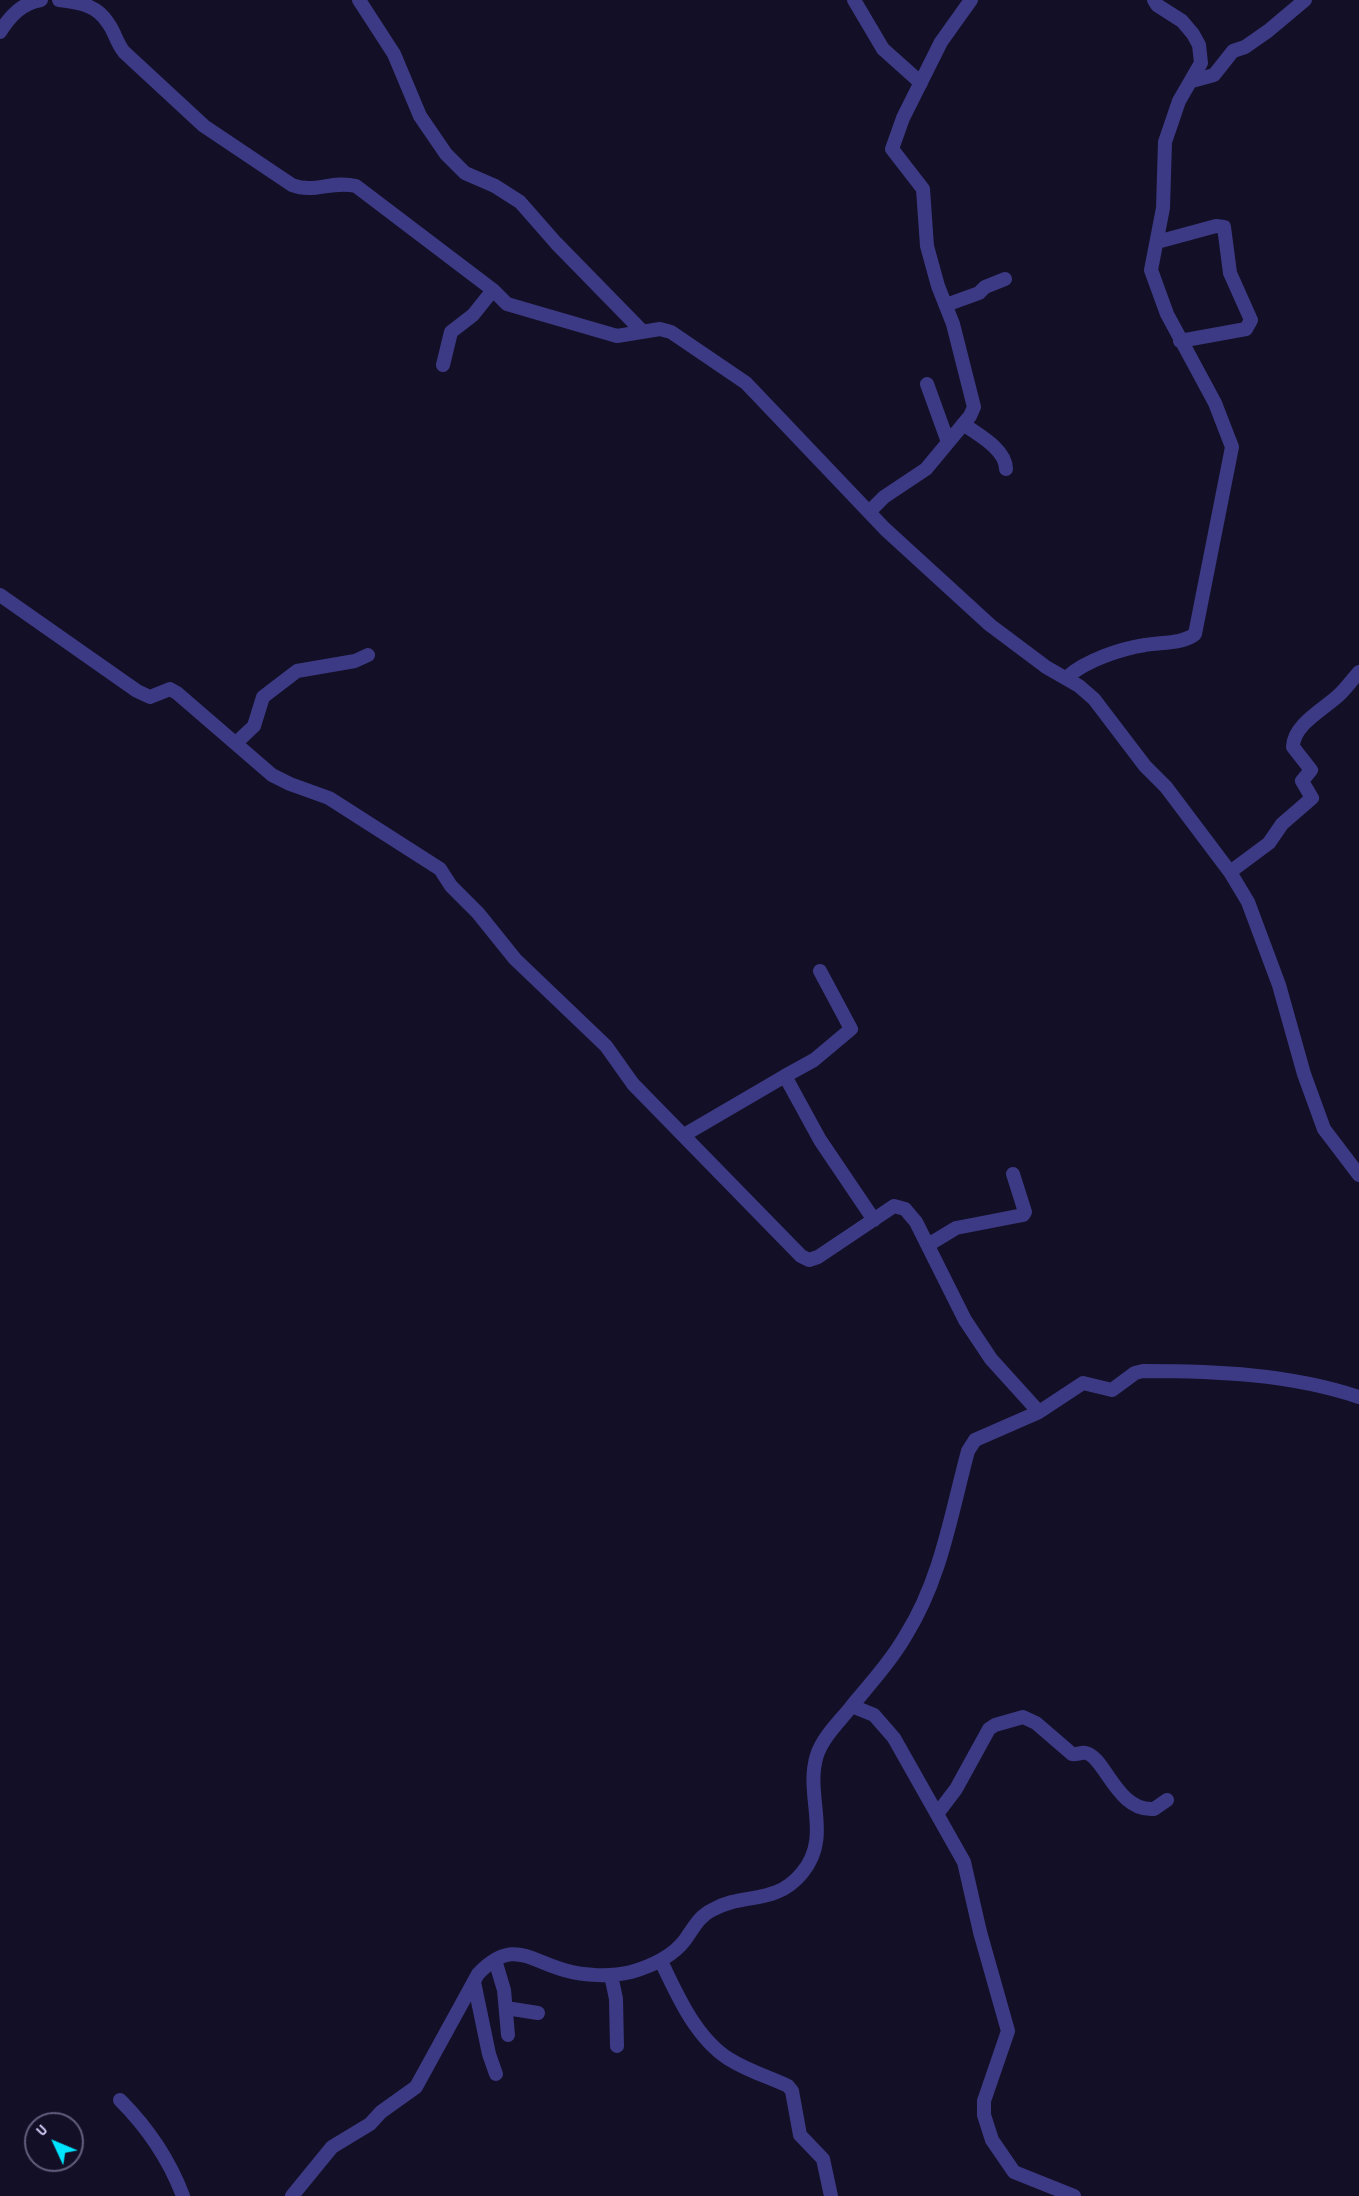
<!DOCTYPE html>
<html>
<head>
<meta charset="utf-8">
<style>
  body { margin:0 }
  #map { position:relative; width:1359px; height:2196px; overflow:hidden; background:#130f26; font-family:"Sofia Sans Condensed",sans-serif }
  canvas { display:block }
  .north { position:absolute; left:24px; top:2112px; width:60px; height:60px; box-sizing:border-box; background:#130f26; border:2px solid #625e7d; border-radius:50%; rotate:314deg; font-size:16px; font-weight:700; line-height:24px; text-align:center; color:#d9d4ff }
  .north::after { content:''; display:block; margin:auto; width:21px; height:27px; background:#00e5ff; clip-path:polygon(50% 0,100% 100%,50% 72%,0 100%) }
</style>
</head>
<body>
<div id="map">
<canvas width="1359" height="2196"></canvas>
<div class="north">U</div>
</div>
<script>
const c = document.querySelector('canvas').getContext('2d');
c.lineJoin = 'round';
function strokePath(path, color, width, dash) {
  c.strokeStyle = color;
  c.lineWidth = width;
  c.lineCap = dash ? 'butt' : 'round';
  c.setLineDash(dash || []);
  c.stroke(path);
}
strokePath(new Path2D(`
  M59,0C78,2 97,5 108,23C115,32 116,42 124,52L204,126L292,185C315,194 331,180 356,186L493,290L507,304L617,336L660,329L671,332L746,383L885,529L990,625L1046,667L1079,686L1094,699L1145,766L1166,787L1230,872L1248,902L1279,985L1304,1074L1324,1129L1359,1175
  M359,0L394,54L420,116L446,154L465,173L495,186L520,202L556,243L642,331
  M854,0L883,49L921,83
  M0,32C10,16 22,3 41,0
  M1192,81L1214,75L1233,51L1245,47L1268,31L1305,0
  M1157,242L1216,226L1224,227L1230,273L1251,320L1246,329L1180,341
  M946,305L979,293L985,287L1005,279
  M443,365L451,332L473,315L493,290
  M927,384L948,442
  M963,424C977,434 1006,449 1006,469
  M869,512L884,497L926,469L970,416L974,407L953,324L938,286L927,246L923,189L892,149L903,118L941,42L971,0
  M0,595L137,691L150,697L170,689L177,693L272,775L290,784L329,798L440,869L451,886L478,913L515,959L606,1046L633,1084L801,1256L809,1260L818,1257L894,1206L905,1209L916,1222L965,1320L991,1359L1039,1412
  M1067,677C1087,660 1120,649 1145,645C1160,642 1183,644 1195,634L1232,447L1215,403L1167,314L1151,270L1163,208L1165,142L1179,101L1201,63L1199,45L1193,34L1182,21L1157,5L1154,0
  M236,743L254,726L263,697L297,671L355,661L368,655
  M1230,872L1269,843L1282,824L1312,798L1302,781L1311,770L1293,747C1293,724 1326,708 1340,694C1347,687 1353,679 1359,672
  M820,971L851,1029L814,1060L785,1076L820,1140L874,1220
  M684,1135L785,1076
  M928,1245L956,1228L1023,1215L1025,1212L1013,1174
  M852,1706L874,1715L894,1738L964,1862L980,1932L1008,2031L984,2101V2115L992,2140L1014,2172L1074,2196
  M937,1814L956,1789L989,1729L995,1725L1023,1717L1036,1723L1072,1754C1076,1755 1081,1752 1086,1753C1105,1757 1117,1812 1154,1809L1167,1800
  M495,1960L504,1990L508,2035
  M661,1961C677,1995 696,2038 729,2059C748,2071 769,2077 788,2086L792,2091L800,2135L823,2159L831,2196
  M611,1975L616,1999L617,2046
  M474,1982L489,2054L496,2074
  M506,2008L538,2013
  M120,2100C148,2128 169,2159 183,2196
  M292,2196L332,2147L370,2124L381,2112L416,2087L478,1974C512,1938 528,1960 564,1970C585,1976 610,1977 631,1972C652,1966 672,1957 685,1940C693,1929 699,1916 712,1910C743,1892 775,1906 802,1873C833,1836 804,1796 817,1755C823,1737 839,1722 851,1707C870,1684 891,1661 906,1635C941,1579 951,1514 968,1451L975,1440L1039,1412L1083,1383L1112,1390L1135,1373L1143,1371C1216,1371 1290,1374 1359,1397`), '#3d3a85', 14);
</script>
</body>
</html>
